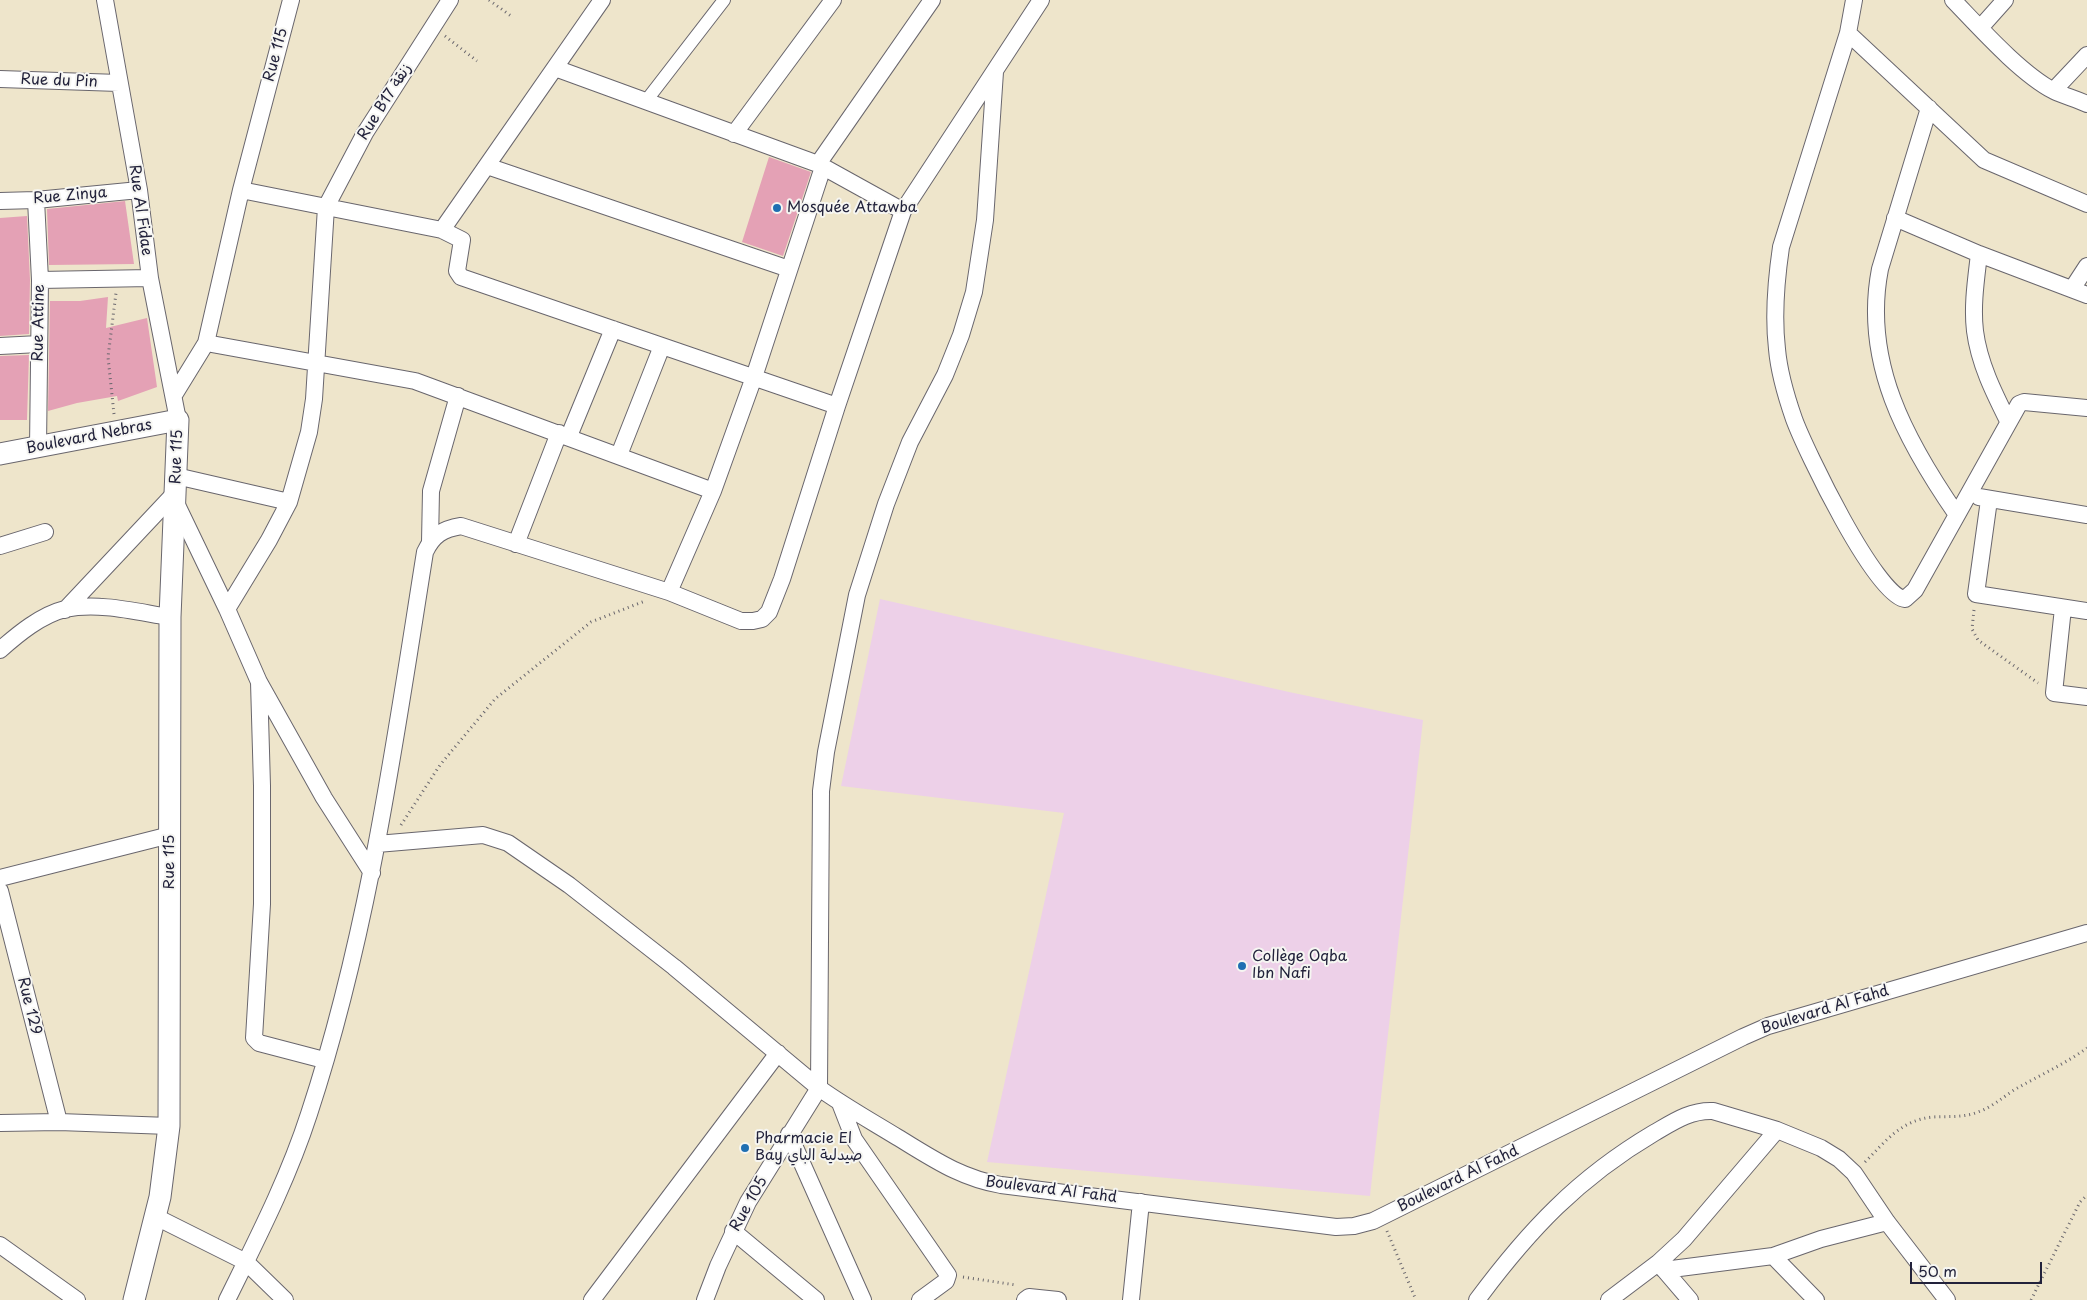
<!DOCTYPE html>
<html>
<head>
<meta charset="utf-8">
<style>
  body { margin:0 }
  #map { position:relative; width:2087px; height:1300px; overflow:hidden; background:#eee5cb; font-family:"Playpen Sans",sans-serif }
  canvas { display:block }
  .scale { position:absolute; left:1910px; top:1262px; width:132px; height:22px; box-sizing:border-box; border:2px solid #22223b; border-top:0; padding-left:6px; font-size:15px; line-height:18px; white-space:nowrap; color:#22223b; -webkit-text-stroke:4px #f6f6f2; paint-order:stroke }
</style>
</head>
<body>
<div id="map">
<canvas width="2087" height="1300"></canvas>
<div class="scale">50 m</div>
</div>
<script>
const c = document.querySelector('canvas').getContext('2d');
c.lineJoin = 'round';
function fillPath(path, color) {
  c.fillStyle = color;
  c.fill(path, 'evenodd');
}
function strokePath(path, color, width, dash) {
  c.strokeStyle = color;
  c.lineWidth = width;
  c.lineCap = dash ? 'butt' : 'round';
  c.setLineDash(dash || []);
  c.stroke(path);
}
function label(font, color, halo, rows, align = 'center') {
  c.font = font + ' "Playpen Sans","Playpen Sans Arabic",sans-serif';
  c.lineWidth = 4;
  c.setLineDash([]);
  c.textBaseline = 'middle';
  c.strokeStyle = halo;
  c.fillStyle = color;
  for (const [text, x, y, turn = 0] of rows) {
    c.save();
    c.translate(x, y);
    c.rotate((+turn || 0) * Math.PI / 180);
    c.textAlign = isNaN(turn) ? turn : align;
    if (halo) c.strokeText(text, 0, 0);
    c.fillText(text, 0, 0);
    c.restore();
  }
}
fillPath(new Path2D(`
  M880,599L1289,692L1423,720L1370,1196L987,1162L1064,813L841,786Z`), '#edd0e8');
fillPath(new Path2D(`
  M769,157L811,172L783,256L742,242Z
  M125,201L134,264L49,265L47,209Z
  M27,216L30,280L29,334L0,336V218Z
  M108,297L106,328L147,318L157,387L118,401L117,396L77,403L48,411L50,301H80Z
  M29,355L27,420H0V356Z`), '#e4a1b5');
const pedestrian = new Path2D(`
  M646,101L724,0`);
const minor = new Path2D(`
  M105,0L139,190L150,278L178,420
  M1854,0L1848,33L1781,247C1776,281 1773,315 1777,349C1779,373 1786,396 1794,419C1805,449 1876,597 1905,599L1915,590L2019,404L2024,402L2087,408
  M1953,0C1980,28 2021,74 2054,91C2065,96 2076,99 2087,104
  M1980,28L2005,0
  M1848,33L1984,160L2087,204
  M555,68L818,164L903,211
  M0,79L119,83
  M2054,90L2087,55
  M1929,108L1880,269C1862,362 1906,441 1957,515
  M734,134L833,0
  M818,164L932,0
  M487,166L789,269
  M241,190L442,230L462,240L457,271L461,277L837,406
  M36,200L40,280L38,447
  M0,201L36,200L139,190
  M1895,218L1979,254L2087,295
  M442,230L602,0
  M1979,254C1976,280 1972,306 1975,331C1979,363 1994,393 2008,421
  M40,280L150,278
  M2072,289L2087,266
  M206,343L415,381L713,491
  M0,346L39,344
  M174,395L206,343L241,190L291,0
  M569,436L613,329
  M619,455L662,346
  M176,476L289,502
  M1979,497L2087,515
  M1989,500L1976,594L2087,611
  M176,503L227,609L259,682L324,798L372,873
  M430,542L431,491L458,396
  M516,544L559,433
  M0,546L45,532
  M669,592L713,491L754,377L823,167
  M2063,608L2054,693L2087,697
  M227,609L269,540L289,502L309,432L314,399L326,207L365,133L450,0
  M65,610L175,493
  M0,650C18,634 41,615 65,609C99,602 137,612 170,617
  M259,682L262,786V904L254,1038L259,1043L324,1060
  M377,844L483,835L508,843L569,885L674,967L819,1088C844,1106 871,1121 897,1137C932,1158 960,1178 1001,1185L1336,1227L1354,1226L1373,1221L1743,1037L1768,1026L2087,933
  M0,878L170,835
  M0,891L59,1122
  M819,1088L821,791L826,752L857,595L886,504L910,442L945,375L961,335L974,292L985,220L995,72
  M840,1103L854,1139L948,1275L946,1281L920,1300
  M0,1123L59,1122L169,1126
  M789,1134L863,1300
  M156,1217L246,1262L285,1300
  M733,1231L816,1300
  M0,1245L77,1300
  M1773,1256L1816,1300
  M1660,1265L1690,1300
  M1664,1270L1773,1256L1821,1239L1887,1222
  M227,1300C257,1239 288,1179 309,1114C369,932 395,740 425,552C433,535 443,529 461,526L669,592L741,621H753L762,619L769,612L782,579L837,406L903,211L1041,0
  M592,1300L778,1053
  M705,1300L718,1266L748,1202L819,1088
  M1025,1300L1029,1297L1058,1300
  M1131,1300L1141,1202
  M1477,1300C1529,1230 1578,1178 1654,1133C1673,1122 1690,1110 1713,1111L1777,1130L1821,1148L1839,1159L1854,1173L1887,1222L1947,1300
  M1609,1300L1658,1263L1684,1239L1777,1130`);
const tertiary = new Path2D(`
  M0,454L178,420L170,617L169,1126L160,1197L134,1300`);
strokePath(pedestrian, '#69666d', 14);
strokePath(minor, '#69666d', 18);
strokePath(tertiary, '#69666d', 23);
strokePath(new Path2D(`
  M489,0L511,16
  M445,36L477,61
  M114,414L108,357L116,293
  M1974,610L1972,629L1978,640L2038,683
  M401,825L440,765L495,699L591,622L645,601
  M1865,1162C1886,1141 1901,1120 1933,1117C1948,1116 1963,1118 1978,1112C1992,1107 2002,1098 2014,1090C2038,1076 2065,1064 2087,1048
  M1387,1231L1416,1300
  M963,1277L1016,1285
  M2031,1300L2080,1202L2087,1195`), '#69666d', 3, [1, 4]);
strokePath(pedestrian, '#fff', 12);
strokePath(minor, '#fff', 16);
strokePath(tertiary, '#fff', 21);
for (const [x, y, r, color] of [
  [777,208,5,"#1f6fb2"],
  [1242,966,5,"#1f6fb2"],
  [745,1148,5,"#1f6fb2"]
]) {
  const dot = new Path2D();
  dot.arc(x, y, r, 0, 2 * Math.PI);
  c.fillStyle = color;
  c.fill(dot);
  strokePath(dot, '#f6f6f2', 2);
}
label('15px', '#22223b', '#f6f6f2', [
  ["Rue 115",276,55,-75],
  ["Rue du Pin",59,81,2],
  ["Rue B17 زنقة",385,102,-58],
  ["Rue Zinya",70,196,-5],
  ["Rue Al Fidae",140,210,82],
  ["Rue Attine",39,323,-89],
  ["Boulevard Nebras",89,437,-11],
  ["Rue 115",177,457,-88],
  ["Rue 115",170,862,-90],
  ["Rue 129",29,1006,76],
  ["Boulevard Al Fahd",1825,1010,-17],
  ["Boulevard Al Fahd",1458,1179,-26],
  ["Boulevard Al Fahd",1051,1190,7],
  ["Rue 105",749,1204,-61]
]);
label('15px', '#22223b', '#f6f6f2', [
  ["Mosquée Attawba",787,208],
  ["Collège Oqba",1252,957],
  ["Ibn Nafi",1252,974],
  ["Pharmacie El",755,1139],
  ["Bay صيدلية الباي",755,1156]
], 'left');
</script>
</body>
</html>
